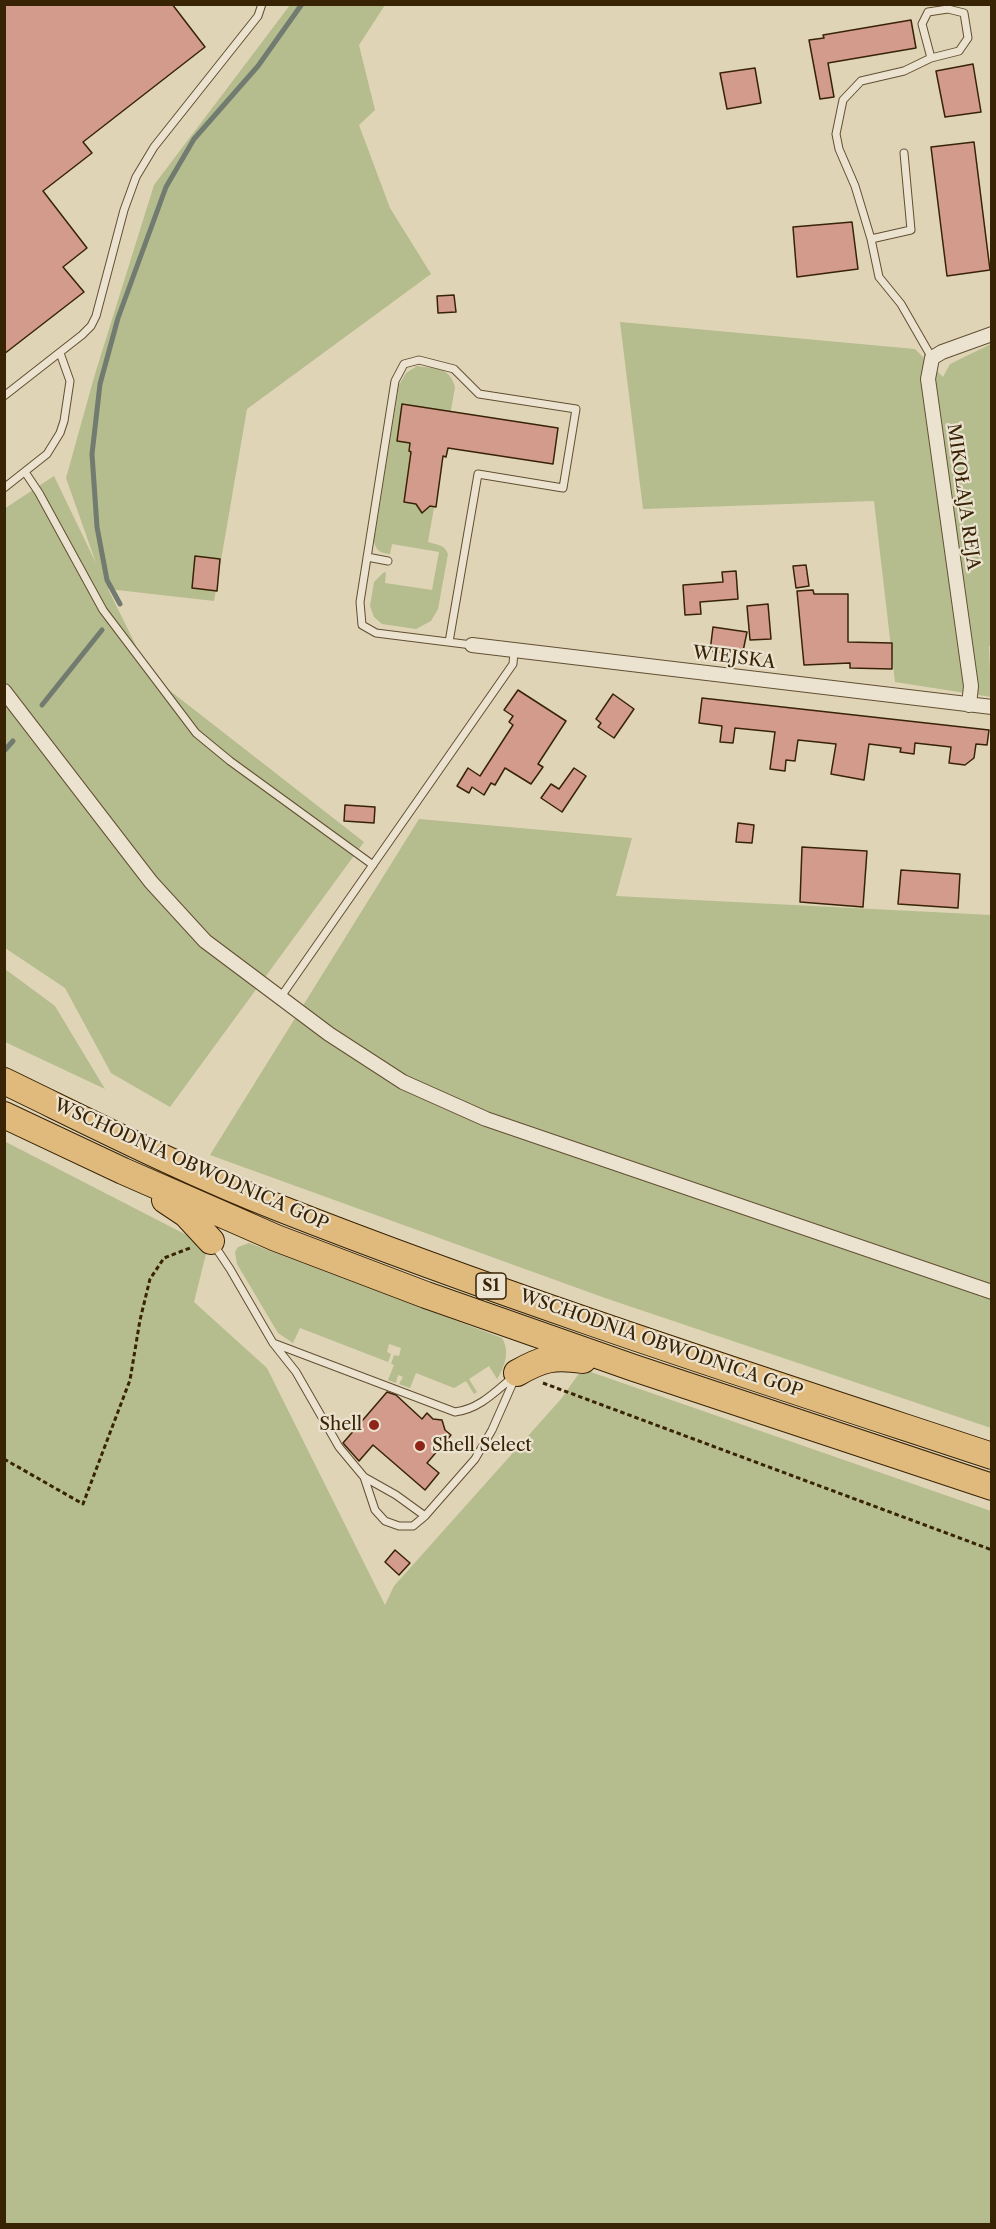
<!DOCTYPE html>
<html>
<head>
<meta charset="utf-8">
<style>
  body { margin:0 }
  #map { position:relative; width:996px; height:2229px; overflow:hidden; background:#e0d4b7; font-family:"Libre Caslon Text",serif }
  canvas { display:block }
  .frame { position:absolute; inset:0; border:6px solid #382305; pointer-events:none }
</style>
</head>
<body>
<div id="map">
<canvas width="996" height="2229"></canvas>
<div class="frame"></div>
</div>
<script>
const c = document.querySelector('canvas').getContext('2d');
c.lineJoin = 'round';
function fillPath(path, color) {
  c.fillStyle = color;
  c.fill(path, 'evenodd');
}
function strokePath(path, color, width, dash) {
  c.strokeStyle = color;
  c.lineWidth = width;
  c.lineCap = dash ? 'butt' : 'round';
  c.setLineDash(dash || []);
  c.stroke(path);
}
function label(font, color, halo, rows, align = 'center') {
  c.font = font + ' "Libre Caslon Text",serif';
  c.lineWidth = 4.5;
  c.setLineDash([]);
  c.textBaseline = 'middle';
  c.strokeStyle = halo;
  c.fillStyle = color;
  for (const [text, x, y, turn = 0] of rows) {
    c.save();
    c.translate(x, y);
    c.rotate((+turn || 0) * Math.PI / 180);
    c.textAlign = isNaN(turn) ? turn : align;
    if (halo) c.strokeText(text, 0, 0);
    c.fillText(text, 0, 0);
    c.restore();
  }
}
fillPath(new Path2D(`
  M290,5H385L359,45L375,110L359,125L390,208L431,274L247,409L214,601L108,589L151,676L364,842L170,1107L111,1073L65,988L5,948L4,509L54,476L96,563L66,478L95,374L154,185Z
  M620,322L915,349L943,377L950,364L991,344L992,646H989L991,697L895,682L874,501L643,509Z
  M417,366C436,369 449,366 455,387L428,542C437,545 444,544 448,554L438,609L431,621L416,629L382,624L374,617L370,606L374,582L383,573L386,572L385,583L432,590L439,552L392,544L390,554C380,553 376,551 374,541L399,385L406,373Z
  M419,819L632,838L616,896L991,915V1428L605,1298L210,1155Z
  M5,969L55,1006L105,1089L5,1042Z
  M4,1141L208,1246L194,1302L267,1368L385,1605L394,1586L561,1399L582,1369L991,1511V2224H5Z
  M249,1243L502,1338C510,1351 505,1367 497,1379L489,1366L469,1379L477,1392L474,1394L466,1381L454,1388L416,1373L410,1388L399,1384L403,1377L398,1375L396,1383L388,1380L394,1365L391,1364L394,1355L399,1356L401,1348L389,1344L387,1352L391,1354L388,1362L300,1328L293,1343L278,1333L237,1264L235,1252L238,1247Z`), '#b5bc8d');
strokePath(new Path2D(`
  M120,604L107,580L97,527L92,454L100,384L118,318L166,187L194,139L258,66L302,4
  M42,705L102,630
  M4,751L13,741`), '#717b70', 5);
const building = new Path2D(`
  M4,4H172L205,47L83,142L92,153L43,191L87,248L63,267L84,292L4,354Z
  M911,20L916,48L828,63L834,97L820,99L809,40L824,38L823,35Z
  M973,64L981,112L945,117L936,71Z
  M755,68L761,103L727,109L720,73Z
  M974,142L990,270L947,276L931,147Z
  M852,222L858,269L797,277L793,227Z
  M454,295L456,312L438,313L437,296Z
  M402,404L558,428L553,464L448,448L446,457L443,456L436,507L430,506L422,513L416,504L404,502L411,452L409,451L410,443L397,441Z
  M195,556L220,559L217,591L192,588Z
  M806,565L809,586L796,588L793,566Z
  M736,571L738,599L700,602L701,614L685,615L683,585L723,582L722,572Z
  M813,590L814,594H848V642L892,643V669L850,668V663L804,665L797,591Z
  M768,604L771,639L750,640L747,606Z
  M713,627L747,632L742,656L710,651Z
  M518,690L566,721L538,764L543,767L531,784L505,768L495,785L491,783L484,795L472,787L469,793L457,786L468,768L480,776L513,725L509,722L513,716L504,710Z
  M613,694L634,709L614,738L598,727L601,723L596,719Z
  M702,698L989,730L987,745L976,744L974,758L965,765L949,763L951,747L915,743L914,754L900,752L901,748L869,744L864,780L831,774L836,744L798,740L795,761L786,760L785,771L770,769L775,732L735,728L733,743L720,742L722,726L699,723Z
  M574,768L586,776L562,812L541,798L551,784L559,789Z
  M345,805L375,807L374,823L344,821Z
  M738,823L754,825L752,843L736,842Z
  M802,847L867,851L863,907L800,902Z
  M901,870L960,874L958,908L898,904Z
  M387,1392L396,1395L422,1419L427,1413L433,1419L442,1420L445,1430L451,1435L427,1463L439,1473L425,1490L373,1445L359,1461L343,1443Z
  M395,1550L410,1563L399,1575L385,1562Z`);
fillPath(building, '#d29b8c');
strokePath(building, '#382305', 1.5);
const service = new Path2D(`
  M931,58L922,24L928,12L948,9L964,13L968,38L959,51L931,58L904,71L861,81L843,100L836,134L839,149L855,186L871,239L879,277L901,304L932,358
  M871,239L911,230L904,153
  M4,396L82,335L91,326L96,316L124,210L136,177L154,147L258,16L262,4
  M25,472L39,493L103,610L196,733L230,761L373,865
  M4,488L47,454L60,433L64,421L70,381L60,353
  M367,557L388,561
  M449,642L478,474L563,488L576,409L479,394L454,369L419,360L404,364L395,381L360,602L362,625L376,633L472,645
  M280,998L513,664L514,651
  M214,1245L230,1269L273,1343L455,1412C479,1409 495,1392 513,1377
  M273,1343L296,1372L339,1447L364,1477L396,1495L425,1516L475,1459L492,1430L515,1378
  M364,1477L375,1510L385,1521L399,1526H413L425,1516`);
const minor = new Path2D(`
  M472,645L992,707
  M4,691L151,882L205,941L329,1034L403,1082L486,1119L992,1292
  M969,705L971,686L928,379L932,358L942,352L992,334`);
const motorway = new Path2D(`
  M4,1081C95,1125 185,1171 279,1208C513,1300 753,1377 992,1456
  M4,1115L123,1171L276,1238L426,1295L634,1368L992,1487
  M165,1200L186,1214L211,1241
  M517,1373C543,1358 554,1356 583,1360`);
strokePath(service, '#624f32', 9);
strokePath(minor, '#624f32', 16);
strokePath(motorway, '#382305', 28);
strokePath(new Path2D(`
  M543,1383L992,1550
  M4,1459L83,1504L130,1380L140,1320L150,1279L164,1258L190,1248`), '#382305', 3, [4.5, 3]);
strokePath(service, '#ebe3d0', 7);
strokePath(minor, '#ebe3d0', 14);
strokePath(motorway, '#e0ba7c', 26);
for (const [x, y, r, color] of [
  [374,1425,6,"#8f2418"],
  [420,1446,6,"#8f2418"]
]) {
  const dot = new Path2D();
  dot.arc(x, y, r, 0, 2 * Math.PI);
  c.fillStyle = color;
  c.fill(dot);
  strokePath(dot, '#ebe3d0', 2);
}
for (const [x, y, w] of [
  [491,1286,30]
]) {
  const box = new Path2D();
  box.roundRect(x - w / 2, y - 13, w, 26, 4.5);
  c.fillStyle = '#ebe3d0';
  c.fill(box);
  strokePath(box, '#382305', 1.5);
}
label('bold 16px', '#382305', null, [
  ["S1",491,1286]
]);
label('18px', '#382305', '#ebe3d0', [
  ["MIKOŁAJA REJA",963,497,82],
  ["WIEJSKA",734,658,7],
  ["WSCHODNIA OBWODNICA GOP",191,1165,24],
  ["WSCHODNIA OBWODNICA GOP",661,1344,19]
]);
label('18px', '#382305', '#ebe3d0', [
  ["Shell",362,1425],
  ["Shell Select",432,1446,"left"]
], 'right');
</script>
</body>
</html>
